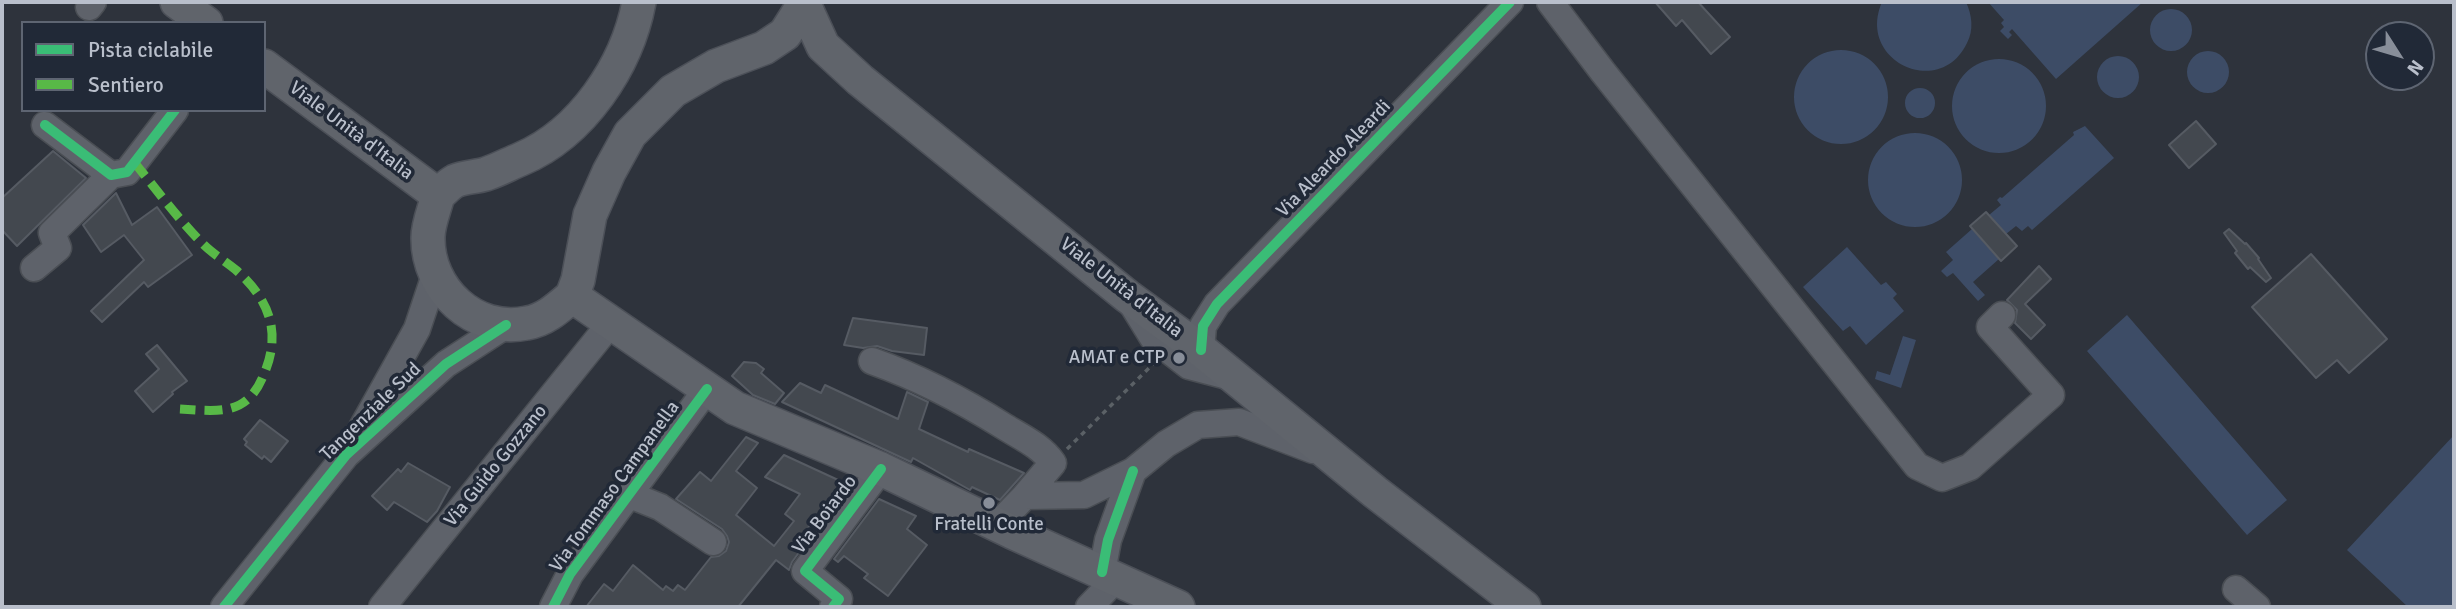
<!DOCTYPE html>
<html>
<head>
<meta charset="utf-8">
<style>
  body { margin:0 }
  #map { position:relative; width:2456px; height:609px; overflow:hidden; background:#2e333c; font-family:Signika,sans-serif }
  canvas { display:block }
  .frame { position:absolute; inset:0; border:4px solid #b9bfcb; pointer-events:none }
  .legend { position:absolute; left:21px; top:21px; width:245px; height:91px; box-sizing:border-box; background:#212937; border:2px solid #5e6572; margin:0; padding:9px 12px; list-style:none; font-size:21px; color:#b9bfcb }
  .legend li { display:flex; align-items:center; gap:14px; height:35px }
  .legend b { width:35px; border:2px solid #5e6572 }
  .north { position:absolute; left:2365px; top:21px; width:70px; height:70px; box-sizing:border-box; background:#212937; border:2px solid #5e6572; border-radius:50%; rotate:127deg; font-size:19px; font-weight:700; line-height:28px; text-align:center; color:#b9bfcb }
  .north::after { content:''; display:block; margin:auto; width:24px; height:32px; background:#888e99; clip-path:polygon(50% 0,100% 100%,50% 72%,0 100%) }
</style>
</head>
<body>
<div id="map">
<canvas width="2456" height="609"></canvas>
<div class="frame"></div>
<ul class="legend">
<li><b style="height:9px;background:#3abd76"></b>Pista ciclabile</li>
<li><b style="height:9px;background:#58b947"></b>Sentiero</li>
</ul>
<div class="north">N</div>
</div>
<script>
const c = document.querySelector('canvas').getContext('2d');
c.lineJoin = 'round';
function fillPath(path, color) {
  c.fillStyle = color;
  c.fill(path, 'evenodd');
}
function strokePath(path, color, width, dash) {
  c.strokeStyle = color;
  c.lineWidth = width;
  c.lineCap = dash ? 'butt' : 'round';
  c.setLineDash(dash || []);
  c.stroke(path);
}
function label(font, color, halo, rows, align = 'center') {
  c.font = font + ' Signika,sans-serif';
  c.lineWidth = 7;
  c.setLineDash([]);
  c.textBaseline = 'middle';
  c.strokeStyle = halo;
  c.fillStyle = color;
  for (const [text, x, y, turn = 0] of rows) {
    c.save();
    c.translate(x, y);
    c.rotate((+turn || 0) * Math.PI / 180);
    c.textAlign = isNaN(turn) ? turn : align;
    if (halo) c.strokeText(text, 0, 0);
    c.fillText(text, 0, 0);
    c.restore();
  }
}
fillPath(new Path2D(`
  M1882,2H1966C1972,15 1974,30 1967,43C1940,100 1856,61 1882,2Z
  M1988,2H2143L2056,79L2012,29L2009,32L2012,35L2008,39L2000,31L2004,27L2001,23L2004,20Z
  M2150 30a21 21 0 1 1 42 0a21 21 0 1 1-42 0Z
  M1794 97a47 47 0 1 1 94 0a47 47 0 1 1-94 0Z
  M2187 72a21 21 0 1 1 42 0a21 21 0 1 1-42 0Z
  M2097 77a21 21 0 1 1 42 0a21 21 0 1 1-42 0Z
  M1952 106a47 47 0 1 1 94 0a47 47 0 1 1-94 0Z
  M1905 103a15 15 0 1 1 30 0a15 15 0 1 1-30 0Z
  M2085,126L2114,158L2032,230L2028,226L2022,231L2016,226L2006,234L1989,215L2001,205L1997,200L2000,197L2002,198L2074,135L2073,132Z
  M1868 180a47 47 0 1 1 94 0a47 47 0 1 1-94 0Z
  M1972,229L1999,259L1973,282L1985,295L1978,301L1953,273L1947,277L1941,271L1953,260L1946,252Z
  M1847,247L1881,285L1886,282L1897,294L1893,298L1904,311L1866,345L1850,326L1843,331L1803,287Z
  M2127,315L2287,500L2247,535L2087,351Z
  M1903,336L1916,340L1901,388L1875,379L1877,371L1890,375Z
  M2454,435V607H2408L2347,550Z`), '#3d4c66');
const building = new Path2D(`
  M1655,2H1698L1730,37L1711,54L1682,20L1676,26Z
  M2196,121L2216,144L2189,168L2169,145Z
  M53,151L86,178L17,246L2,230V198Z
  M116,193L132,225L157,207L192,255L148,287L144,282L102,322L91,311L144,260L124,235L101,252L83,225Z
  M1986,212L2017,246L2001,261L1970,226Z
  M2229,229L2245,244L2246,243L2259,258L2258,259L2271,278L2266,282L2250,267L2248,269L2235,253L2237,251L2224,233Z
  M2311,254L2387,339L2349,373L2337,360L2316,378L2252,307Z
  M2039,266L2051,279L2025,304L2045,325L2031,339L2015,323L2017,310L2007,300Z
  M853,318L927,328L924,355L892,351L877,346L863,348L844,345Z
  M157,345L187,381L172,392L173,394L153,412L135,391L159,369L146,354Z
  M744,362L756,363L764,369L761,373L784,393L775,404L753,395L732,376Z
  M800,383L821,393L825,385L898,419L907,392L928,402L919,429L968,452L969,449L1024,473L1000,500L972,487L970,490L913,458L911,462L782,402Z
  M260,420L288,441L271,462L264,456L262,459L245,445L247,442L244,439Z
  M746,437L758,443L736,471L757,488L736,515L774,546L794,521L785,514L800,494L765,477L784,455L849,485L824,519L817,516L797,542L803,547L792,562L789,570L776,560L738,607H586L604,584L613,591L633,565L663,590L666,586L673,591L678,585L685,590L711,557L719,556L726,551L729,542L727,536L722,529L676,499L700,472L711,481Z
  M408,463L450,487L437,511L427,522L394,502L387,510L372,496L398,469L401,472Z
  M879,499L916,516L907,529L927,545L888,596L864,578L868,574L844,556L838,562L834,559Z`);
fillPath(building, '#43484f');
strokePath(building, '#565b63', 2);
const minor = new Path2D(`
  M1550,2L1603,72L1917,466L1942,478L1970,467L2051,395L1990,327L2002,315
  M89,7L93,2
  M45,125L111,175L127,172L175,110
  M34,268L58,248L52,233L111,175
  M1132,304L1153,338L1189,366L1231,377
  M1201,350L1203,326L1217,304L1510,2
  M872,361C920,378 962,400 1005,427C1023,438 1041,446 1053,463L1025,496
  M359,433L417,329L435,275
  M630,495L660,507L713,542
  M997,525L1025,496L1084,495L1133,471L1166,444L1198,425L1239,422L1313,450
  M1102,572L1108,540L1133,471
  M2236,589L2257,607
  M224,607L346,455L446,364L506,325
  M382,607L610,324
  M553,607L570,574L707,389
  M833,607L839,599L805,571L881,469
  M1089,607L1116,579`);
const major = new Path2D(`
  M177,2L206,23
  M803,2L823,46L860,80L1127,296L1201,350L1375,492L1524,607
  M264,66L438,195C435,208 428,224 428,237C427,289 474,334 527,323C545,320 558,308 572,296L735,408L881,469L1012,532L1178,607
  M438,195C443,191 449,184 455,181C464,177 476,177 486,174C498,170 509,164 521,159C582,133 627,66 639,2
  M572,296L578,280L590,215L609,172L630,134L673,91L716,66L764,48L785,34L804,4`);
strokePath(minor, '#4a4e54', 29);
strokePath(major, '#4c5058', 36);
strokePath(new Path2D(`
  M1067,449L1154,363`), '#5b6166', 3.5, [5, 5]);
strokePath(minor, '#5e626a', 26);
strokePath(major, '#60646b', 33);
strokePath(new Path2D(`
  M134,162C156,189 178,219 203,244C213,254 225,261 236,270C269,299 282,332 264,374C247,417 219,411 180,409`), '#58b947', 9, [18, 9]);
strokePath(new Path2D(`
  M45,125L111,175L127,172L175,110
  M1201,350L1203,326L1217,304L1510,2
  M1102,572L1108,540L1133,471
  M224,607L346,455L446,364L506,325
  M553,607L570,574L707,389
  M833,607L839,599L805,571L881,469`), '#3abd76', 10);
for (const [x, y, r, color] of [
  [1179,358,7,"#888e99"],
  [989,503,7,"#888e99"]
]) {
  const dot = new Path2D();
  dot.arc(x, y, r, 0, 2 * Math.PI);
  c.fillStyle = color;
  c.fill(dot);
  strokePath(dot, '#212937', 2.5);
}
label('19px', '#b9bfcb', '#212937', [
  ["Viale Unità d'Italia",351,131,37],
  ["Via Aleardo Aleardi",1334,159,-46],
  ["Viale Unità d'Italia",1121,288,38],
  ["Tangenziale Sud",371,412,-44],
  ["Via Guido Gozzano",496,466,-51],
  ["Via Tommaso Campanella",615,487,-54],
  ["Via Boiardo",825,515,-53]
]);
label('19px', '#b9bfcb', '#212937', [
  ["AMAT e CTP",1165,358],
  ["Fratelli Conte",989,525,"center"]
], 'right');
</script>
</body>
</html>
